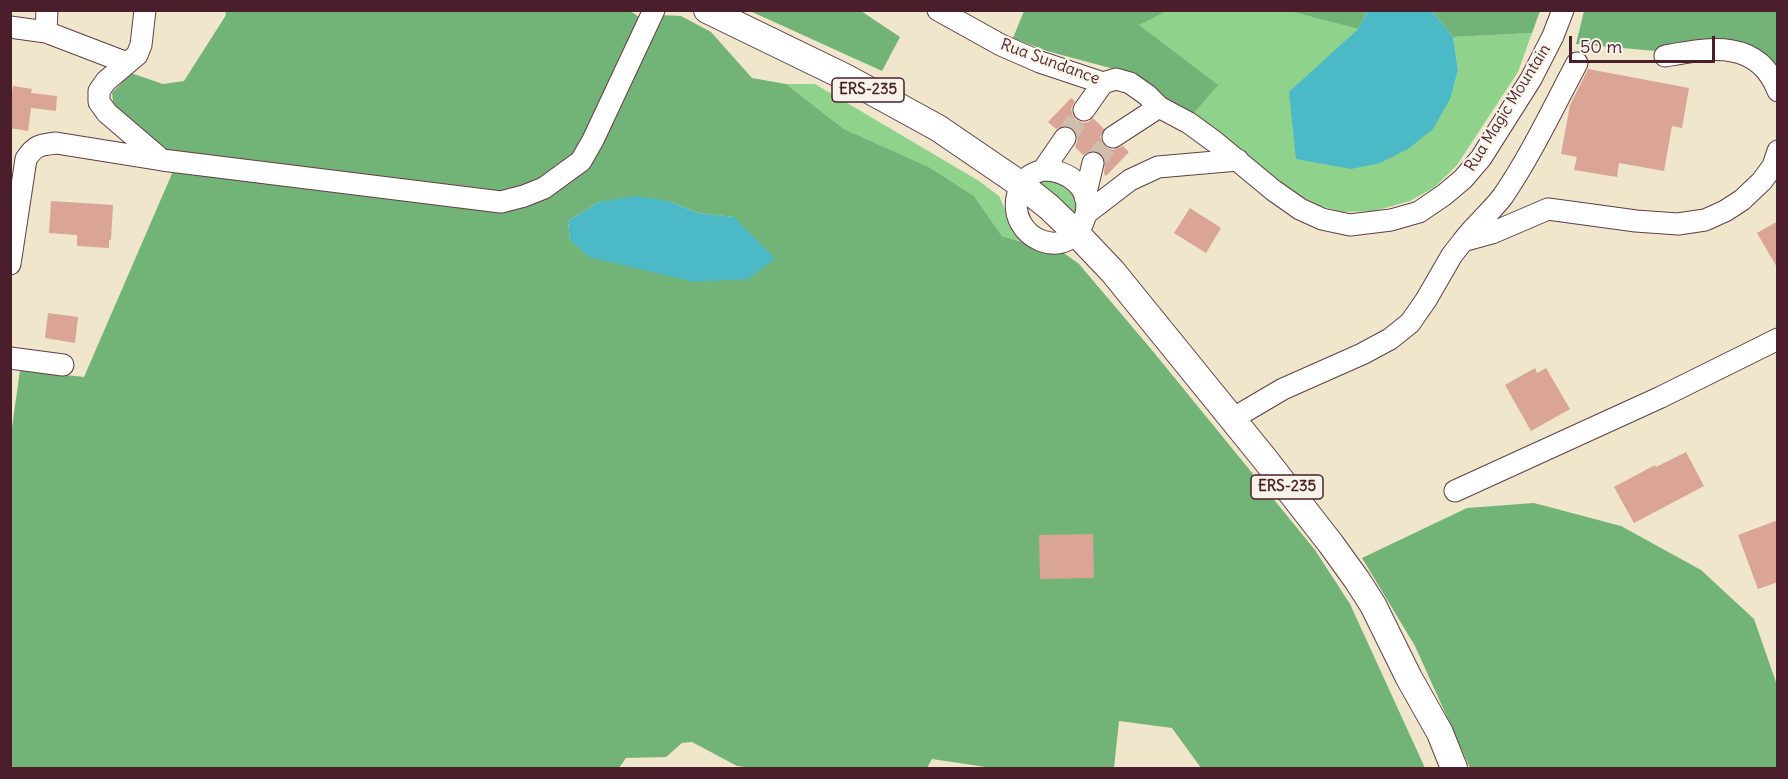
<!DOCTYPE html>
<html>
<head>
<meta charset="utf-8">
<style>
  body { margin:0 }
  #map { position:relative; width:1788px; height:779px; overflow:hidden; background:#efe6cc; font-family:Delius,sans-serif }
  canvas { display:block }
  .frame { position:absolute; inset:0; border:12px solid #4a1f2b; pointer-events:none }
  .scale { position:absolute; left:1569px; top:36px; width:146px; height:27px; box-sizing:border-box; border:3px solid #4a1f2b; border-top:0; padding-left:8px; font-size:18px; line-height:21px; white-space:nowrap; color:#4a1f2b; -webkit-text-stroke:4px #f7f3e8; paint-order:stroke }
</style>
</head>
<body>
<div id="map">
<canvas width="1788" height="779"></canvas>
<div class="frame"></div>
<div class="scale">50 m</div>
</div>
<script>
const c = document.querySelector('canvas').getContext('2d');
c.lineJoin = 'round';
function fillPath(path, color) {
  c.fillStyle = color;
  c.fill(path, 'evenodd');
}
function strokePath(path, color, width, dash) {
  c.strokeStyle = color;
  c.lineWidth = width;
  c.lineCap = dash ? 'butt' : 'round';
  c.setLineDash(dash || []);
  c.stroke(path);
}
function label(font, color, halo, rows, align = 'center') {
  c.font = font + ' Delius,sans-serif';
  c.lineWidth = 4.5;
  c.setLineDash([]);
  c.textBaseline = 'middle';
  c.strokeStyle = halo;
  c.fillStyle = color;
  for (const [text, x, y, turn = 0] of rows) {
    c.save();
    c.translate(x, y);
    c.rotate((+turn || 0) * Math.PI / 180);
    c.textAlign = isNaN(turn) ? turn : align;
    if (halo) c.strokeText(text, 0, 0);
    c.fillText(text, 0, 0);
    c.restore();
  }
}
fillPath(new Path2D(`
  M1291,10L1358,29L1338,48L1451,97L1458,70L1453,37L1532,33L1518,72L1457,165L1435,187L1410,201L1374,211L1343,212L1317,205L1285,188L1263,172L1222,134L1192,115L1138,25L1167,11Z
  M786,84H815L979,181L999,196L1014,229L1040,247L1002,236L974,196L929,167L844,129Z
  M1047,180L1066,184L1077,200V217L1037,182Z`), '#8ed28c');
fillPath(new Path2D(`
  M629,10L643,20L575,158L542,184L502,194L166,152L118,110L113,102L112,93L131,73L163,84L184,81L226,15L225,11Z
  M750,11H861L900,37L882,71Z
  M1024,11H1167L1139,25L1218,85L1192,115L1125,72L1047,51L1013,38Z
  M1291,11H1368L1358,29Z
  M1432,11H1540L1532,33L1453,37Z
  M1584,11H1777V69L1772,61L1755,47L1725,39L1702,40L1656,51L1576,44Z
  M660,15L681,16L711,32L752,78L786,84L844,129L929,167L974,196L1002,236L1039,247L1061,251L1079,264L1151,349L1315,550L1350,604L1425,768H1201L1172,728L1119,721L1114,768H992L932,759L927,768H753L737,766L692,742L682,743L666,757L626,758L619,768H11L10,442L20,370L84,377L174,169L501,207L564,180ZM668,201L698,213L733,217L570,240L568,221L599,202Z
  M1534,503L1621,526L1701,570L1754,619L1777,685V768H1470L1415,646L1362,558L1467,508Z`), '#72b478');
fillPath(new Path2D(`
  M1368,11H1432L1453,37L1458,70L1451,97L1433,129L1408,149L1380,163L1351,169L1296,159L1289,92L1358,29Z
  M636,196L668,201L698,213L734,217L775,259L748,279L694,282L589,257L570,240L568,221L599,202Z`), '#4cb9c7');
fillPath(new Path2D(`
  M1588,69L1689,88L1682,128L1672,126L1664,171L1619,163L1617,177L1574,170L1577,157L1561,154L1570,105Z
  M13,86L32,89L31,93L57,96L56,111L31,108L28,131L10,128V102Z
  M1071,98L1075,101L1071,109L1073,116L1076,120L1083,123L1089,122L1093,118L1104,129L1100,137L1103,144L1107,148L1113,150L1123,146L1129,152L1106,176L1104,174L1105,160L1102,154L1096,151H1090L1083,155L1075,147L1078,138L1076,132L1073,128L1065,125L1056,129L1048,122Z
  M51,201L113,205L111,240H109V248L77,246V235L49,233Z
  M1190,208L1221,228L1206,253L1174,233Z
  M1778,221V269L1757,233Z
  M48,313L78,317L75,343L45,338Z
  M1535,368L1537,373L1546,368L1570,409L1531,431L1505,385Z
  M1686,452L1704,486L1634,523L1614,487L1655,465L1656,467Z
  M1778,520V582L1758,589L1738,535Z
  M1093,534L1094,578L1040,579L1039,535Z`), '#daa496');
strokePath(new Path2D(`
  M1065,138L1084,110
  M1093,163L1113,137`), '#cebeac', 21, [21, 10]);
const minor = new Path2D(`
  M47,10L46,32L127,63
  M145,10L141,45L137,55L106,81L99,91V102L107,113L162,160
  M938,10L1001,45L1040,62L1103,83L1116,79L1130,83L1147,95L1159,107L1189,123L1215,142L1273,190L1300,209L1322,219L1350,225L1391,220L1419,212L1444,195L1463,179L1481,158L1531,79L1553,36L1563,10
  M10,27L46,32
  M1665,56C1709,48 1758,38 1778,91
  M1084,110L1103,83
  M1113,137L1159,107
  M1043,170C1069,170 1094,189 1085,217C1070,266 1005,239 1018,193C1022,179 1030,174 1043,170Z
  M1043,170L1065,138
  M1085,197L1093,163
  M1087,213L1130,180L1158,167L1238,160
  M1463,241C1475,225 1491,212 1503,196C1531,155 1553,108 1577,63
  M10,264L26,159C35,145 40,145 56,143L162,160L501,202L524,196L544,188L581,161L593,140L654,10
  M10,358L63,365
  M1232,419L1283,389L1362,354L1390,339L1410,323L1426,300L1452,255L1463,241L1492,233L1548,209L1636,221L1678,224L1705,220L1725,211L1742,200L1762,181L1773,166L1778,151
  M1455,491L1661,397L1778,339`);
const major = new Path2D(`
  M707,10L845,77L938,128L1020,184L1049,207L1076,233L1113,272L1264,458L1331,544L1357,580L1373,605L1409,678L1440,733L1454,768`);
strokePath(minor, '#633d43', 23);
strokePath(major, '#633d43', 28);
strokePath(minor, '#fff', 21);
strokePath(major, '#fff', 26);
for (const [x, y, w] of [
  [868,90,72],
  [1287,487,72]
]) {
  const box = new Path2D();
  box.roundRect(x - w / 2, y - 12, w, 24, 4.5);
  c.fillStyle = '#f7f3e8';
  c.fill(box);
  strokePath(box, '#4a1f2b', 1.5);
}
label('bold 15px', '#4a1f2b', null, [
  ["ERS-235",868,90],
  ["ERS-235",1287,487]
]);
label('16px', '#4a1f2b', '#f7f3e8', [
  ["Rua Sundance",1050,62,20],
  ["Rua Magic Mountain",1508,108,-58]
]);
</script>
</body>
</html>
